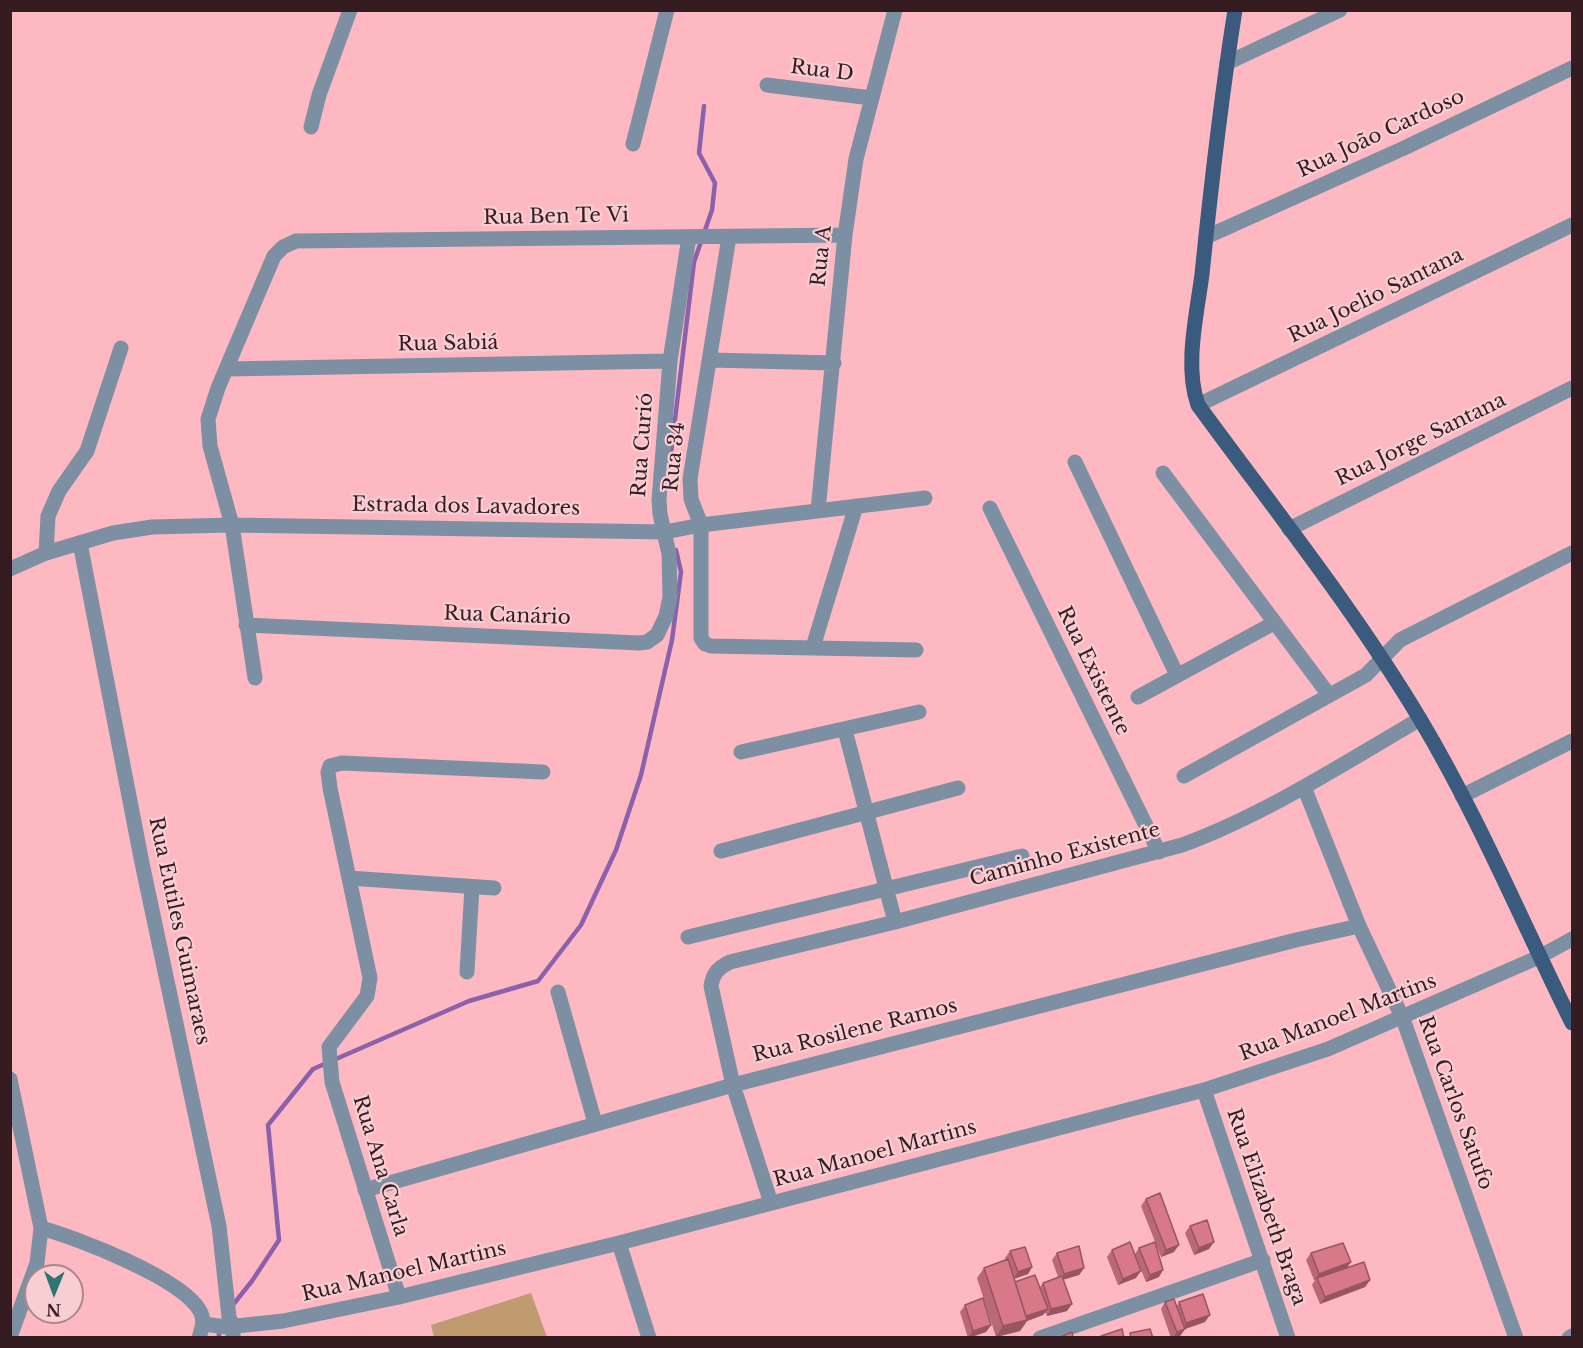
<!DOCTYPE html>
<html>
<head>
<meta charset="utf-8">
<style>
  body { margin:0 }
  #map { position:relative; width:1583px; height:1348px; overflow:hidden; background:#fdb8c2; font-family:"Libre Baskerville",serif }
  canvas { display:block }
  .frame { position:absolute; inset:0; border:12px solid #351c20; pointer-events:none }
  .north { position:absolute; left:24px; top:1264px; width:60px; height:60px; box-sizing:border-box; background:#f8ced3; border:2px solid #aa878b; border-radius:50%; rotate:181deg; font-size:16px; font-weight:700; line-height:24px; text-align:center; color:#351c20 }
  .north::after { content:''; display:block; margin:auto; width:21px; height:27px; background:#2c7571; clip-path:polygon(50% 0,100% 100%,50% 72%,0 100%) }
</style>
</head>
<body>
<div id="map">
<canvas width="1583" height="1348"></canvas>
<div class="frame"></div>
<div class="north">N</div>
</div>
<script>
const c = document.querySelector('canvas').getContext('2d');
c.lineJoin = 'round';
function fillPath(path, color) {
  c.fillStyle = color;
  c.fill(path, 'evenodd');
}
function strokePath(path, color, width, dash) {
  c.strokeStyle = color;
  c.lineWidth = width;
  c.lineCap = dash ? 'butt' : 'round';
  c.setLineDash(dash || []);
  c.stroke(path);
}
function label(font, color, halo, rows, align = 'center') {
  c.font = font + ' "Libre Baskerville",serif';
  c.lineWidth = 4.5;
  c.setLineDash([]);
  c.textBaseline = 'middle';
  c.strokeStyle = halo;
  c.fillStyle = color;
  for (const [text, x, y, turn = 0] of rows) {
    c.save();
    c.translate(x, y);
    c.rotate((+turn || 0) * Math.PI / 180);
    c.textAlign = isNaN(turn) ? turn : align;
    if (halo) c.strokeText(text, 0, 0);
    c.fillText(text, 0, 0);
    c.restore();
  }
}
fillPath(new Path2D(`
  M531,1293L547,1337H434L431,1325Z`), '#c19b70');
strokePath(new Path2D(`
  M669,469L694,262L712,210L715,183L699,153L704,106
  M232,1306L252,1281L279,1240L268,1125L313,1069L469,1001L538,981L581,925L616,850L641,775L672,640L681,572L676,550
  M219,1338V1328`), '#8c61ab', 4.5);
strokePath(new Path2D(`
  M1227,63L1340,10
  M767,85L871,98
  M311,127L319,95L350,10
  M633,144L667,10
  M729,237L690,479L691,499L701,525V638L705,644L711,646L916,650
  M1206,237L1402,149L1572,68
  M710,360L834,363
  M227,369L670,361
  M1198,405L1572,225
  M1075,462L1177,675
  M1163,473L1329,695
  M990,508L1159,852
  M818,510L845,235L856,159L895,10
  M1289,529L1572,388
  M80,543L142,863L219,1226L229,1317L233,1327V1338
  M46,553L48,516L59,491L87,451L121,348
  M10,569L46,553L113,533L152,527L232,525L665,532L701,525L925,498
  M246,625L639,643L647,642L657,635L666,616L670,597L669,554L660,514L659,500L670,361L689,237
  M813,647L856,506
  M255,678L232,525L210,446L208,419L218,388L274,256L283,247L296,241L845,235
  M1138,697L1274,623
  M845,730L895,922
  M741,752L919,712
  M1184,776L1366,675L1400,640L1572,553
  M1304,787L1359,926L1403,1019L1516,1338
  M1462,796L1572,741
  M721,851L958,788
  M349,878L494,888
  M688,937L1022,856
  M467,972L472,887
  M558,992L595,1123
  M10,1079L41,1228L37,1263L10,1337
  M1204,1090L1288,1338
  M365,1190L733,1085L1296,940L1359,926
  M771,1203L733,1085L711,986C713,973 718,968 730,962L895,922L1182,845C1266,814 1343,764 1420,719
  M41,1228C77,1238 182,1278 200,1311C205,1320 202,1328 199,1338
  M619,1243L649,1338
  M399,1297L332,1082L329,1047L367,996L370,978L330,788L328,772L330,766L342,763L543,772
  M203,1324L227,1327L283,1321L399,1297L619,1243L1204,1090L1328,1049L1539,957L1572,939
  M1040,1338L1263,1260
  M1569,1338L1572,1336`), '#7d90a3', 15);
strokePath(new Path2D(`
  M1235,10C1221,98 1211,186 1202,274C1197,314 1184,366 1198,405C1274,509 1354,609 1420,719C1478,816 1522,922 1572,1023`), '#3a5b7d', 15);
fillPath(new Path2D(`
  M1146,1199L1174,1252L1161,1257L1141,1206Z
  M1190,1226L1209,1249L1194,1255L1185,1233Z
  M1139,1248L1159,1277L1146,1282L1139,1265L1136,1278L1118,1285L1107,1257L1112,1250L1135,1254Z
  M1010,1251L1032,1267L1028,1274L1014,1279L1015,1282L1040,1287L1043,1283L1058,1277L1052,1260L1057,1253L1084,1268L1079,1275L1064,1279L1067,1311L1047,1316L1045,1312L1043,1315L1027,1321L1020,1331L996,1337L977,1278L984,1268L1006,1260L1005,1258Z
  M1311,1253L1351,1262L1347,1267L1370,1280L1365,1287L1320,1304L1312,1285L1315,1280H1314L1306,1260Z
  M1165,1302L1177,1306L1179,1302L1205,1322L1185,1329L1180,1336L1171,1338L1161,1309Z
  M965,1305L991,1325L986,1332L968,1338L960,1312Z`), '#ba6876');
fillPath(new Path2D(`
  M1214,1242L1209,1249L1194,1255L1199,1248Z
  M1179,1245L1174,1252L1161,1257L1166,1250Z
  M1351,1262L1346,1269L1317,1278L1314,1280L1319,1274Z
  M1032,1267L1028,1274L1013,1279L1018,1272Z
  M1084,1268L1079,1275L1059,1281L1064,1274Z
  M1163,1270L1159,1277L1146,1282L1150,1275Z
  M1141,1271L1136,1278L1118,1285L1123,1279Z
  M1370,1280L1365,1287L1320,1304L1325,1297Z
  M1072,1304L1067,1311L1047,1316L1051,1309Z
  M1048,1309L1043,1315L1027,1321L1020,1331L996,1337L1003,1326L1025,1316Z
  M1210,1315L1205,1322L1182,1330L1186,1323Z
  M991,1325L986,1332L968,1338L973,1331Z
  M1185,1329L1180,1336L1173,1338L1177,1332Z`), '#975560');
const building = new Path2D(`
  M1160,1193L1179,1245L1166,1250L1146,1199Z
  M1207,1220L1214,1242L1199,1248L1190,1226Z
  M1130,1242L1141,1271L1123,1279L1112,1250Z
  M1155,1242L1163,1270L1150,1275L1139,1248Z
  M1343,1243L1351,1262L1319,1274L1311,1253Z
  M1079,1246L1084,1268L1064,1274L1057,1253Z
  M1025,1247L1032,1267L1018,1272L1010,1251Z
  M1008,1259L1027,1320L1003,1326L984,1268Z
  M1364,1262L1370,1280L1325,1297L1317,1278Z
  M1035,1275L1048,1309L1026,1316L1015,1282Z
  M1062,1276L1072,1304L1051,1309L1043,1283Z
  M1203,1294L1210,1315L1186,1323L1179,1302Z
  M983,1298L991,1325L973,1331L965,1305Z
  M1174,1299L1185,1329L1177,1332L1165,1302Z
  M1122,1329L1124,1338H1102L1101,1336Z
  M1150,1329L1153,1338H1131L1130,1333Z
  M1072,1332L1073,1338H1058Z`);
fillPath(building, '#d87989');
strokePath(building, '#975560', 1.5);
label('20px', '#351c20', '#f8ced3', [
  ["Rua D",822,71,7],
  ["Rua João Cardoso",1381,134,-25],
  ["Rua Ben Te Vi",556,217,-1],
  ["Rua A",822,256,-84],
  ["Rua Joelio Santana",1376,296,-26],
  ["Rua Sabiá",448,344,-1],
  ["Rua Jorge Santana",1421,440,-26],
  ["Rua Curió",643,445,-86],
  ["Rua 34",675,457,-84],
  ["Estrada dos Lavadores",466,507,1],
  ["Rua Canário",507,616,2],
  ["Rua Existente",1093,671,64],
  ["Caminho Existente",1065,855,-15],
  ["Rua Eutiles Guimaraes",179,931,78],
  ["Rua Manoel Martins",1338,1018,-21],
  ["Rua Rosilene Ramos",855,1031,-14],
  ["Rua Carlos Satufo",1455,1103,70],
  ["Rua Manoel Martins",875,1154,-15],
  ["Rua Ana Carla",380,1166,73],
  ["Rua Elizabeth Braga",1266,1207,71],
  ["Rua Manoel Martins",404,1272,-13]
]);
</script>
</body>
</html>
